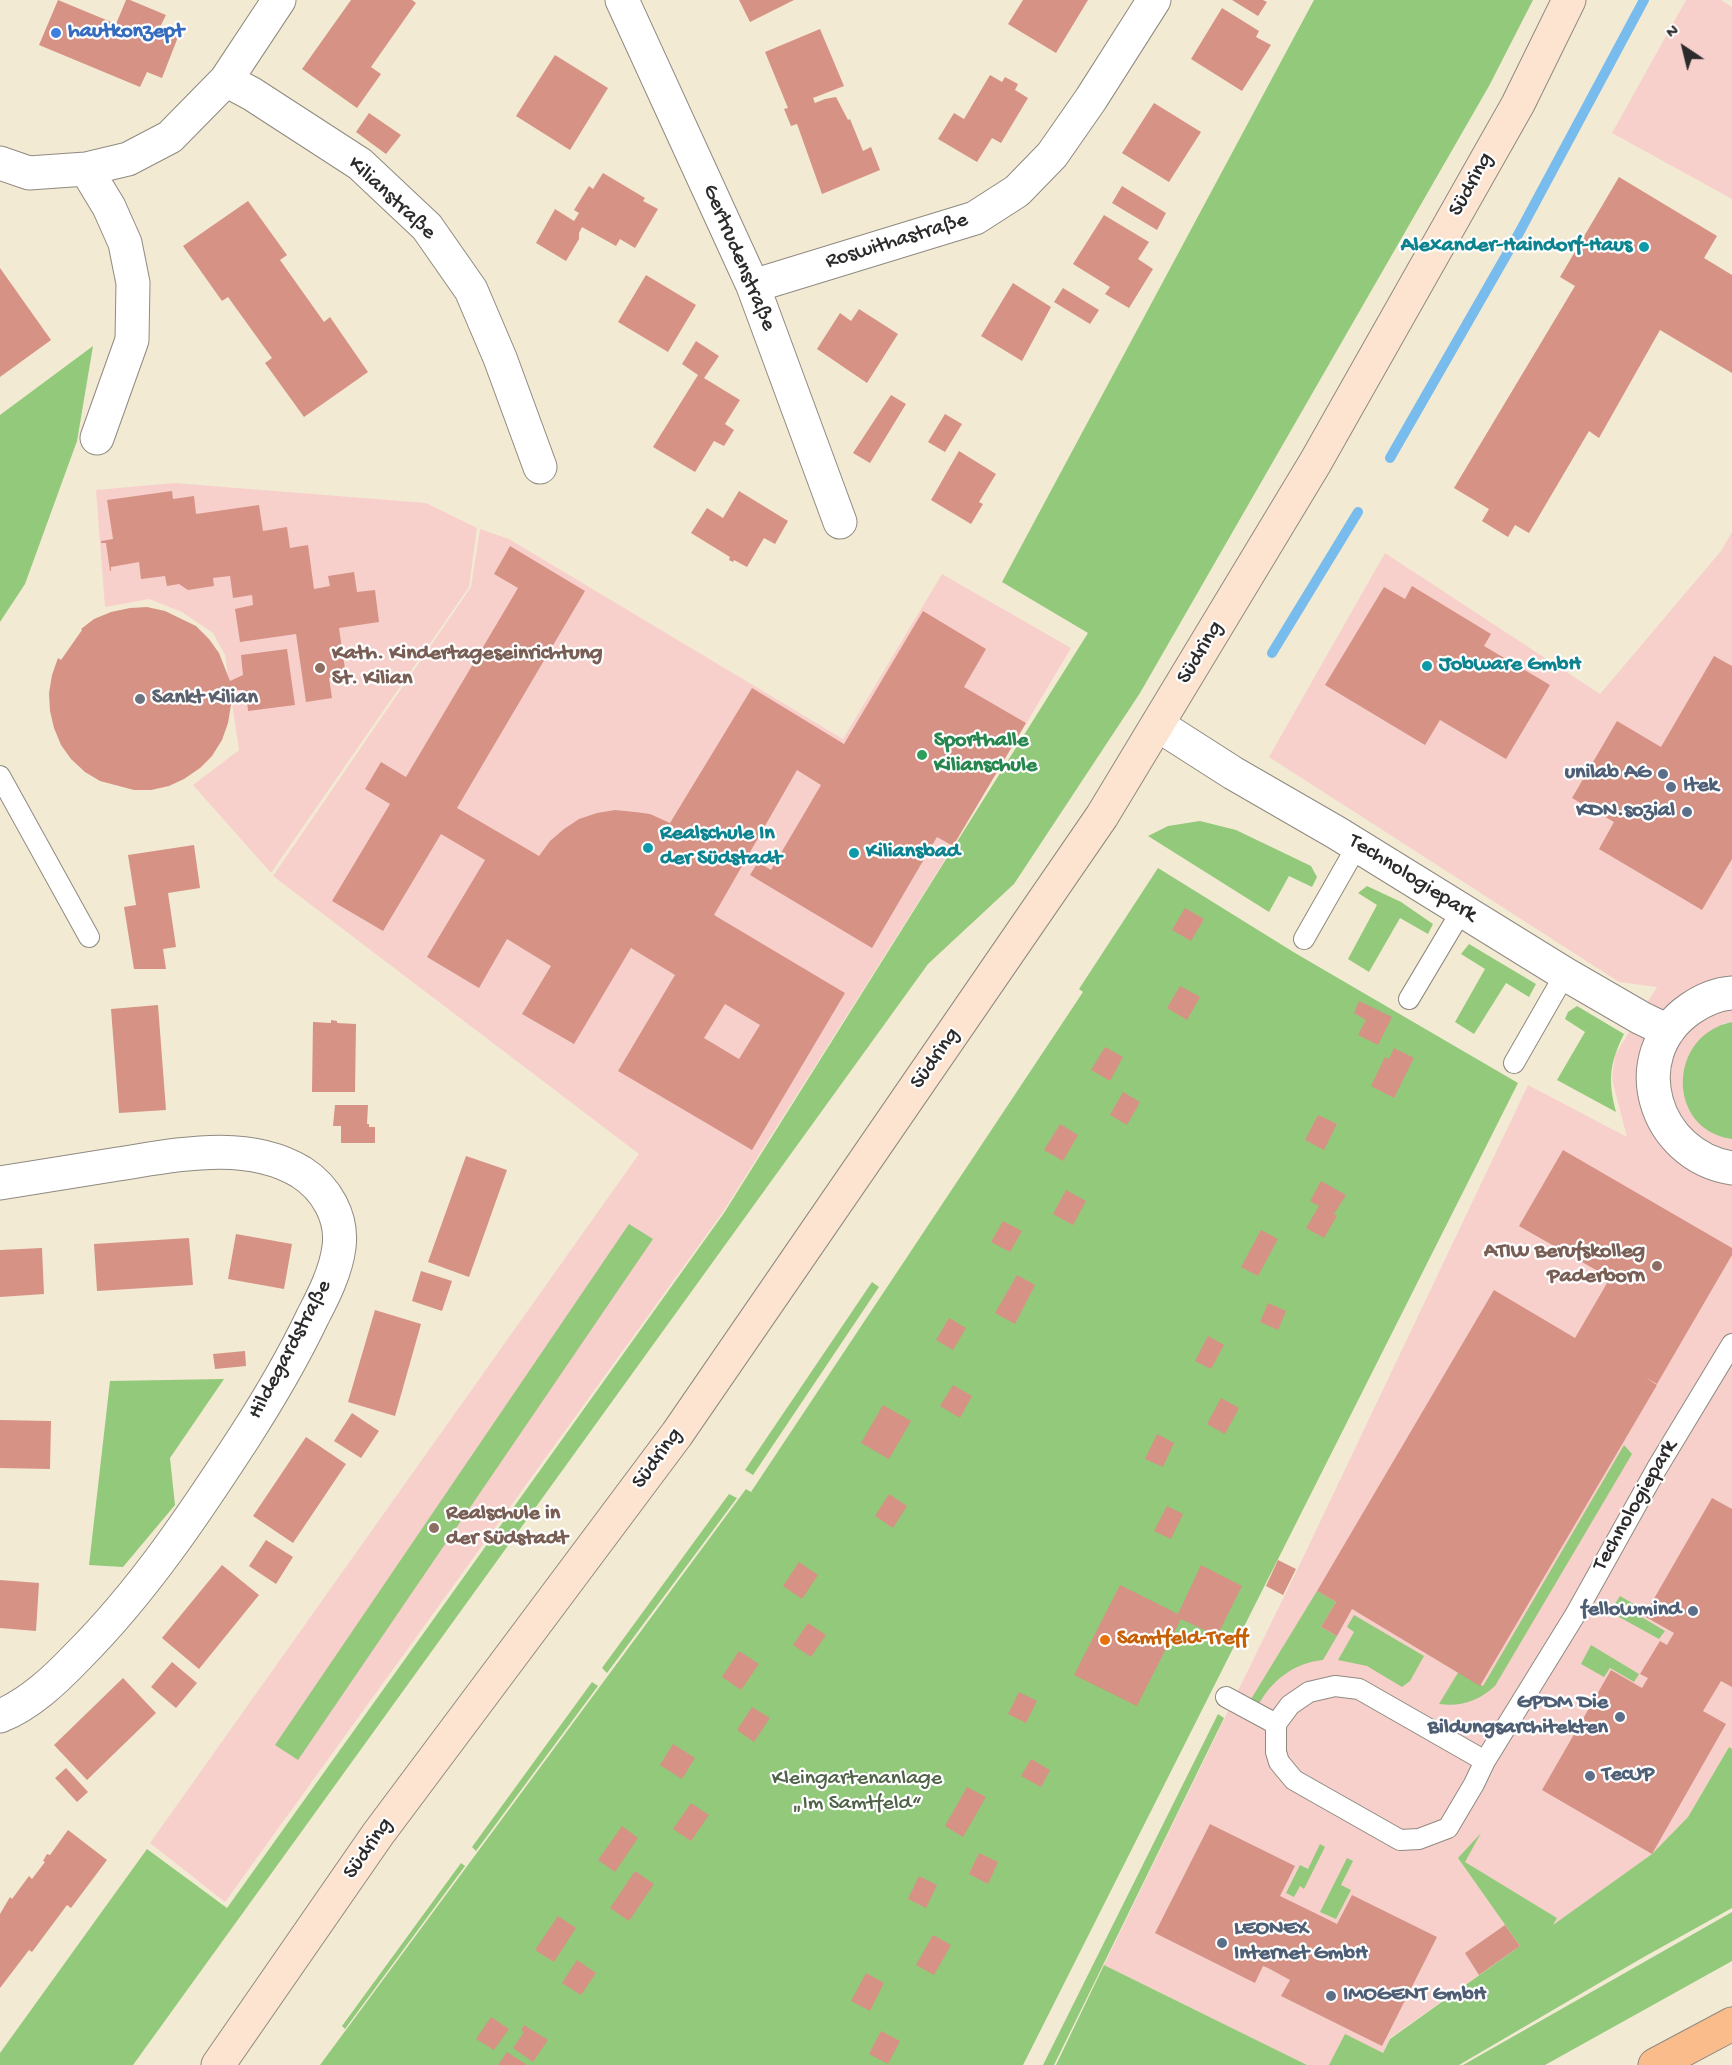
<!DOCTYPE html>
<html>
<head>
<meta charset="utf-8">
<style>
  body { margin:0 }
  #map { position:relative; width:1732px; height:2065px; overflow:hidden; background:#f3ead4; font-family:"Gochi Hand",sans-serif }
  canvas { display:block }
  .north { position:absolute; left:1654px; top:18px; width:60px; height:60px; -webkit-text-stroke:4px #fff; paint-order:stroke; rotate:325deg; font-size:16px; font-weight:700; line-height:24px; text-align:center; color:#2b2b2b }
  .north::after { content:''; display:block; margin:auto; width:21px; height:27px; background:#2b2b2b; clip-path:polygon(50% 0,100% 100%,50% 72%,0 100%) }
</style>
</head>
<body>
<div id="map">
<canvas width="1732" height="2065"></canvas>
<div class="north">N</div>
</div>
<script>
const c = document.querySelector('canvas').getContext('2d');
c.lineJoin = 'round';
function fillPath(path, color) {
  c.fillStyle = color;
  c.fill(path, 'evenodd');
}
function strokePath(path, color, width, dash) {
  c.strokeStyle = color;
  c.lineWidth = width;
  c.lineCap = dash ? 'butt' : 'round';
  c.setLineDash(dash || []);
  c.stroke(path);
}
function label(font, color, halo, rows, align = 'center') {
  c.font = font + ' "Gochi Hand",sans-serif';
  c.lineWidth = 4.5;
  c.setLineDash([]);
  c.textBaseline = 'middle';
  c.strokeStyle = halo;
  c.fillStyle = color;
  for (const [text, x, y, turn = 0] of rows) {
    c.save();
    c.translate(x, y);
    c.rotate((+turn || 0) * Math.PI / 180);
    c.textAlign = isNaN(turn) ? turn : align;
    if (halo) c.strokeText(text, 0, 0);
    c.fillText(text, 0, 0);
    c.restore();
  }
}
fillPath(new Path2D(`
  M1686,0H1721L1732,7V199L1612,133Z
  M174,483L426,503L477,528L469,587L271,873L193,785L239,750L225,655L213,633L182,612L149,599L105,607L96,490Z
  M480,529L509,539L843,739L942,574L1071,648L953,847L723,1212L225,1902L150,1843L639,1154L273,876L471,587Z
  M1732,532V1022L1722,1024L1725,1138L1732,1139V1749L1729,1747L1688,1817L1652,1854L1551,1927L1557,1918L1464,1862L1477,1838L1458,1858L1520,1946L1390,2038L1383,2053L1363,2065H1307L1104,1965L1299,1566L1528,1085L1627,1137L1612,1079L1615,1055L1657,987L1619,982L1269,757L1385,553L1600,694L1721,551Z`), '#f7d0cc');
fillPath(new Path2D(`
  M1314,0H1533L1489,86L1140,693L1014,884L928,964L133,2065H0V2053L147,1849L227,1908L724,1213L1088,633L1002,582Z
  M93,346L77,441L25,584L0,622V415Z
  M1200,821L1236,830L1311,866L1317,877L1312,887L1289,876L1269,912L1148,836L1168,826Z
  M1158,868L1295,953L1518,1083L1023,2065H320L746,1489L751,1492L1083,992L1079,989Z
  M1367,886L1401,902L1433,924L1428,934L1400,918L1369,972L1348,959L1377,905L1358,893Z
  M1469,944L1536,984L1529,997L1506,983L1474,1034L1455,1022L1485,969L1461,954Z
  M1577,1006L1624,1034C1609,1064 1608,1081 1616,1112L1557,1080L1585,1032L1565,1019L1568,1012Z
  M1732,1022V1139C1666,1130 1667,1035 1732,1022Z
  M629,1224L653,1239L298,1760L275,1745Z
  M872,1282L879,1287L753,1475L745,1470Z
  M224,1379L170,1458L175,1505L123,1567L89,1565L110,1381Z
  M1624,1445L1632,1454L1495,1686C1478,1701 1462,1707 1439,1704L1459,1671L1483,1686Z
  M729,1494L737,1498L607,1673L602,1668Z
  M1317,1591L1336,1602L1321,1627L1337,1636L1323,1660C1293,1663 1271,1681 1257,1707L1248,1704Z
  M1620,1596L1644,1610L1640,1616L1665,1631L1659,1639L1610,1612Z
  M1354,1615L1424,1656L1410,1681L1402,1687L1367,1666L1338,1660L1354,1632L1347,1627Z
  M1591,1645L1639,1674L1634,1682L1610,1668L1604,1677L1581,1664Z
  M592,1682L598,1686L476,1851L472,1847Z
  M1218,1714L1224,1718L1054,2065H1043Z
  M1729,1747L1732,1749V1908L1642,1958L1459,2065H1329L1345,2034L1383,2053L1390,2039L1520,1946L1458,1858L1481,1833L1465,1862L1557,1918L1553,1925L1652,1854L1688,1817Z
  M1320,1844L1325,1847L1304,1889L1300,1886L1294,1897L1286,1893L1300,1865L1308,1869Z
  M1347,1858L1353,1861L1341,1885L1351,1890L1336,1919L1320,1912Z
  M461,1863L465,1866L345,2029L342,2026Z
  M1732,1912V1961L1545,2065H1463Z
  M1104,1965L1307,2065H1056Z`), '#93c97b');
strokePath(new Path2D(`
  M1390,458L1519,233L1644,0
  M1272,653L1358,512`), '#78bbed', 10);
fillPath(new Path2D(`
  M58,0L116,24L126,0H130L166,15L159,29L178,37L162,78L147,72L140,87L39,45Z
  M351,0H412L416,3L371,67L381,74L357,108L302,69Z
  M739,0H794L750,22Z
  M1023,0H1088L1056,53L1008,24Z
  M1232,0H1263L1267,2L1258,16Z
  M1222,8L1259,31L1256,37L1271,45L1242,91L1191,59Z
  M820,29L844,86L813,98L815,103L825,99L836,97L848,120L850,119L863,151L871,147L880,170L822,194L797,124L791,126L784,109L788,108L765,52Z
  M555,55L608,88L570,150L516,116Z
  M990,75L1002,82L1005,77L1018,84L1015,90L1028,98L1001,143L992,138L977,162L938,139L954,113L964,119Z
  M1154,103L1201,132L1169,182L1122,153Z
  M369,113L401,135L386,154L356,132Z
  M603,173L645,198L643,201L658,209L635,248L620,239L616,246L582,227L579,233V239L566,261L536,243L555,209L574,221L579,213L574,210L589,186L593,189Z
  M1619,177L1717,236L1704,258L1732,275V373L1660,330L1599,438L1589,431L1529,533L1515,525L1508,537L1482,521L1489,509L1454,488L1575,286L1560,277Z
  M1122,186L1166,213L1157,230L1112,203Z
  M248,201L287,255L280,260L324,322L330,317L368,372L304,417L265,363L272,358L228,297L222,301L183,246Z
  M1104,215L1149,242L1138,259L1153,269L1129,308L1105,294L1110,287L1073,264Z
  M0,268L51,340L0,377Z
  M646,275L696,305L668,352L618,322Z
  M1013,283L1051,307L1022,361L981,336Z
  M1063,288L1099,310L1090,324L1054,302Z
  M859,309L898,334L867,383L817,349L840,313L851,321Z
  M696,341L719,356L704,378L740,400L725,424L734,430L724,446L714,441L695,472L653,447L698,375L682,364Z
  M891,395L906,404L870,463L853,453Z
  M945,414L962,424L945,452L928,442Z
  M959,451L996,474L979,502L983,504L971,524L931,500Z
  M172,491L173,499L194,496L196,514L259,505L263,531L287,527L290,548L308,545L314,589L330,586L328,576L354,572L357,592L375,590L379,622L339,628L346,676L329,678L332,698L306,702L296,634L240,642L235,609L253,605L252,595L233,598L230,576L213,578L214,586L188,590L179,584L167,586L165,576L141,579L139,562L111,567V571H110L106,543H101V541L113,539L107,500Z
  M739,491L788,521L775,544L764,538L747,567L734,560L733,562L729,560L730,557L691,533L707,508L723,518Z
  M510,546L585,591L457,808L539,856L550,841L564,829L579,819L597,813L615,810L635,812L650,814L670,823L752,688L844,744L923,611L986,649L964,687L1026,723L953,846L937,837L872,948L750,875L758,862L771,870L821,785L797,770L714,915L845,993L752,1150L618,1071L675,975L631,948L574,1044L522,1014L551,966L507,939L479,988L427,957L485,860L441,834L383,931L332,901L390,804L365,789L381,762L406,777L518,588L494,574ZM725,1004L760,1025L739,1059L704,1038Z
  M1412,586L1491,634L1484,646L1550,685L1506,759L1440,720L1425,745L1325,685L1384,587L1405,599Z
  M147,607L165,611L196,626L209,639L219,653L230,681L243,675L241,655L287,649L295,705L248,711L246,691L231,689V705L228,723L222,740L212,756L200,768L184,779L169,786L151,790H134L100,781L85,772L71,759L61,745L54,728L50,711L49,693L52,675L58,658L61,660L82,630L81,629L94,619L111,612L130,608Z
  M1714,656L1732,666V859L1702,910L1599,849L1614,822L1572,798L1617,721L1661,747Z
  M194,845L200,888L168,893L176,947L163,949L166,969H134L124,907L136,905L128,855Z
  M1185,908L1204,919L1191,941L1172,930Z
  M1180,986L1200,997L1187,1020L1167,1008Z
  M1359,1001L1392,1017L1378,1045L1358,1035L1366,1020L1354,1013Z
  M158,1005L166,1110L119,1113L111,1009Z
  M331,1020L337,1021V1023L356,1024L355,1092H312L313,1022L331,1023Z
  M1105,1047L1123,1057L1110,1081L1091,1070Z
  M1394,1048L1414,1058L1394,1098L1371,1086L1385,1057L1389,1059Z
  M1123,1092L1140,1102L1127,1125L1110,1115Z
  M335,1105H368L367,1124H369V1127H375V1143H341V1126H333Z
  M1318,1115L1337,1124L1324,1150L1305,1140Z
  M1060,1124L1078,1135L1063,1161L1044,1150Z
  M1563,1150L1732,1248V1255L1657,1384L1645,1377L1657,1385L1480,1686L1352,1609L1337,1636L1321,1627L1336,1602L1317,1591L1494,1290L1575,1338L1610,1278L1519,1226Z
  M466,1156L507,1170L469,1277L428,1262Z
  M1321,1181L1346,1195L1334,1214L1337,1216L1324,1238L1306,1228L1319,1206L1310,1201Z
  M1066,1190L1086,1201L1073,1225L1053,1214Z
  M1003,1221L1022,1231L1010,1252L991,1242Z
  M1261,1230L1278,1239L1258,1276L1241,1267Z
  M236,1234L292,1244L284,1289L228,1279Z
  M189,1238L193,1285L97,1291L94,1244Z
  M42,1248L44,1294L0,1297V1250Z
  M421,1271L452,1281L442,1311L412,1301Z
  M1017,1275L1035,1285L1015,1324L995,1313Z
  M1268,1303L1286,1311L1278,1330L1260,1322Z
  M375,1310L421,1324L395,1416L348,1402Z
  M949,1318L966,1328L953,1350L936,1340Z
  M1208,1336L1224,1345L1211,1369L1195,1361Z
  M245,1351L246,1366L215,1369L213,1354Z
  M953,1385L972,1396L960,1418L940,1406Z
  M1221,1398L1239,1408L1225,1434L1207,1424Z
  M883,1405L911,1421L889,1459L861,1443Z
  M352,1413L379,1431L361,1458L334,1441Z
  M0,1420L51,1421L50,1469L0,1468Z
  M1157,1434L1174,1443L1163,1467L1145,1459Z
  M306,1437L346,1464L293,1543L253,1516Z
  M889,1494L907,1506L893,1528L875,1516Z
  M1712,1498L1732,1509V1687L1721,1681L1703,1711L1726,1724L1652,1854L1542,1790L1611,1670L1642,1688L1648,1678L1640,1674L1660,1641L1667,1645L1674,1633L1644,1616Z
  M1167,1506L1183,1514L1171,1539L1154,1531Z
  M266,1540L293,1557L276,1584L249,1566Z
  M1278,1560L1296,1569L1283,1595L1266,1586Z
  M799,1562L818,1575L802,1599L783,1586Z
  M222,1565L259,1595L199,1669L162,1638Z
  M1201,1565L1242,1586L1217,1636L1181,1619L1137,1706L1074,1675L1120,1585L1178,1614Z
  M0,1580L39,1583L36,1631L0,1628Z
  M808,1623L826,1635L811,1657L793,1645Z
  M739,1651L759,1664L741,1690L722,1677Z
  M172,1662L197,1683L176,1708L151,1687Z
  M123,1678L156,1713L87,1780L54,1745Z
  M1019,1692L1037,1701L1026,1723L1008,1714Z
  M752,1707L770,1718L754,1742L737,1730Z
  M673,1744L695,1758L682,1779L660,1765Z
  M1031,1759L1050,1770L1041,1787L1021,1776Z
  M66,1768L88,1792L77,1802L55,1778Z
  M967,1787L986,1797L963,1837L945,1826Z
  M691,1803L709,1815L691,1841L673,1829Z
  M1210,1824L1295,1866L1280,1896L1321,1916L1337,1924L1352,1895L1437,1937L1382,2046L1281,1996L1290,1980L1268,1968L1263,1966L1255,1983L1155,1933Z
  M622,1826L638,1838L615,1872L598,1860Z
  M68,1830L107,1860L71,1908L67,1905L32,1952L29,1950L0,1988V1914L10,1897L12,1899L29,1876L32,1879L45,1862L43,1861L47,1854L50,1855Z
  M979,1853L998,1862L988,1884L969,1874Z
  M635,1871L654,1884L629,1921L610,1908Z
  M919,1876L937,1885L926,1908L908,1899Z
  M558,1916L576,1928L554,1962L535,1950Z
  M1505,1925L1520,1946L1479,1975L1465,1953Z
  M933,1935L951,1945L934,1975L916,1965Z
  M577,1960L596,1973L581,1995L562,1983Z
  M866,1973L884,1983L870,2011L851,2001Z
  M491,2017L509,2029L494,2050L476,2039Z
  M524,2025L548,2040L533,2062L513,2048L524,2032L521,2030Z
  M881,2031L900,2041L888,2064L869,2054Z
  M507,2052L527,2065H498Z`), '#d69285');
const lane = new Path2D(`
  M0,776L89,937
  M1304,939L1357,846
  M1409,999L1462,910
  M1514,1063L1565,974
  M1226,1697L1276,1724
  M1485,1761L1359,1689L1335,1686L1309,1692L1290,1705L1276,1724V1752L1279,1762L1294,1780L1400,1840L1419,1839L1448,1828L1474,1784L1485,1761L1575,1615L1657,1468L1732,1344`);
const street = new Path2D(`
  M622,0L753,286L840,522
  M226,80L252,94L360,164L427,227L471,290L500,358L540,467
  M0,163L29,173L86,169L128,159L170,137L226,80L279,0
  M86,169L109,207L125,243L133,283L132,340L97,438
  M753,286L975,218L1017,191L1052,155L1091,99L1154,0
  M1158,725L1233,773L1337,833L1565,974L1641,1018L1668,1031
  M1732,993C1716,994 1703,1000 1690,1009C1623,1056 1654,1156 1732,1168
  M0,1183C37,1177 75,1171 112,1165C173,1156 245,1138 301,1172C326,1188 343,1217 339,1247C336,1271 324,1295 313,1316C293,1358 270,1397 245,1436C195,1513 143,1591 78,1656C56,1679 30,1704 0,1716`);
const secondary = new Path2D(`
  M218,2065L378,1834L677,1434L1102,816L1315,463L1518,104L1569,0`);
const highway = new Path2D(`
  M1655,2065L1732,2024`);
strokePath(lane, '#8f8a80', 22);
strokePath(street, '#8f8a80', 35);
strokePath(secondary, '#8f8a80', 35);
strokePath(highway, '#8f8a80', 35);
strokePath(lane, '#fff', 20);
strokePath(street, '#fff', 33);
strokePath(secondary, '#fde4d0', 33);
strokePath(highway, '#f9bc8a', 33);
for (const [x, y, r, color] of [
  [56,33,6,"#3f7fe0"],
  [1644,247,6,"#0f9aa8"],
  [1427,666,6,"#0f9aa8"],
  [320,668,6,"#8d6e63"],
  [140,699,6,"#6b7280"],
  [922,755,6,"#2e9e5b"],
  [1663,774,6,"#5c6f8a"],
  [1671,787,6,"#5c6f8a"],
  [1687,812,6,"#5c6f8a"],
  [648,848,6,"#0f9aa8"],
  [854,853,6,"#0f9aa8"],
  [1657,1266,6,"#8d6e63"],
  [434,1528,6,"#8d6e63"],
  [1693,1611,6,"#5c6f8a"],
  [1105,1640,6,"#e8710a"],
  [1620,1717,6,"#5c6f8a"],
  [1590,1776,6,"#5c6f8a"],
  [1222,1943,6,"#5c6f8a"],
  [1331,1996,6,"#5c6f8a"]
]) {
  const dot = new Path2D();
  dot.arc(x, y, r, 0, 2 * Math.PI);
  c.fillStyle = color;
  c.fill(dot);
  strokePath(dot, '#fff', 2);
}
label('bold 22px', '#366cbe', '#fff', [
  ["hautkonzept",68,33]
], 'left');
label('22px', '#2b2b2b', '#fff', [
  ["Südring",1472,185,-61],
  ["Kilianstraße",391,199,43],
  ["Roswithastraße",897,242,-17],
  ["Gertrudenstraße",738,258,67],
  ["Südring",1201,653,-59],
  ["Technologiepark",1412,879,32],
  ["Südring",936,1059,-55],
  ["Hildegardstraße",291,1350,-62],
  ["Südring",658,1459,-54],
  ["Technologiepark",1636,1506,-60],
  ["Südring",369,1849,-55]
]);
label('bold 22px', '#0d838f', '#fff', [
  ["Alexander-Haindorf-Haus",1632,247,"right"],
  ["Jobware GmbH",1439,666],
  ["Realschule In",660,835],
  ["der Südstadt",660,860],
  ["Kiliansbad",866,853]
], 'left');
label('bold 22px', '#785e54', '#fff', [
  ["Kath. Kindertageseinrichtung",332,655],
  ["St. Kilian",332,680],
  ["ATIW Berufskolleg",1645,1253,"right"],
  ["Paderborn",1645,1278,"right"],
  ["Realschule in",446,1515],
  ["der Südstadt",446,1540]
], 'left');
label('bold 22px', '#5b616d', '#fff', [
  ["Sankt Kilian",152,699]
], 'left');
label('bold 22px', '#27864d', '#fff', [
  ["Sporthalle",934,742],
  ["Kilianschule",934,767]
], 'left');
label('bold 22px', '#4e5e75', '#fff', [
  ["unilab AG",1651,774],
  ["Itek",1683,787,"left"],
  ["KDN.sozial",1675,812],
  ["fellowmind",1681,1611],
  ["GPDM Die",1608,1704],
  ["Bildungsarchitekten",1608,1729],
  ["TecUP",1602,1776,"left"],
  ["LEONEX",1234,1930,"left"],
  ["Internet GmbH",1234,1955,"left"],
  ["IMOGENT GmbH",1343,1996,"left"]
], 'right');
label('bold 22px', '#c56008', '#fff', [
  ["Samtfeld-Treff",1117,1640]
], 'left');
label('22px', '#4f6247', '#fff', [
  ["Kleingartenanlage",857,1780],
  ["„Im Samtfeld“",857,1805]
]);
</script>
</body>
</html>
